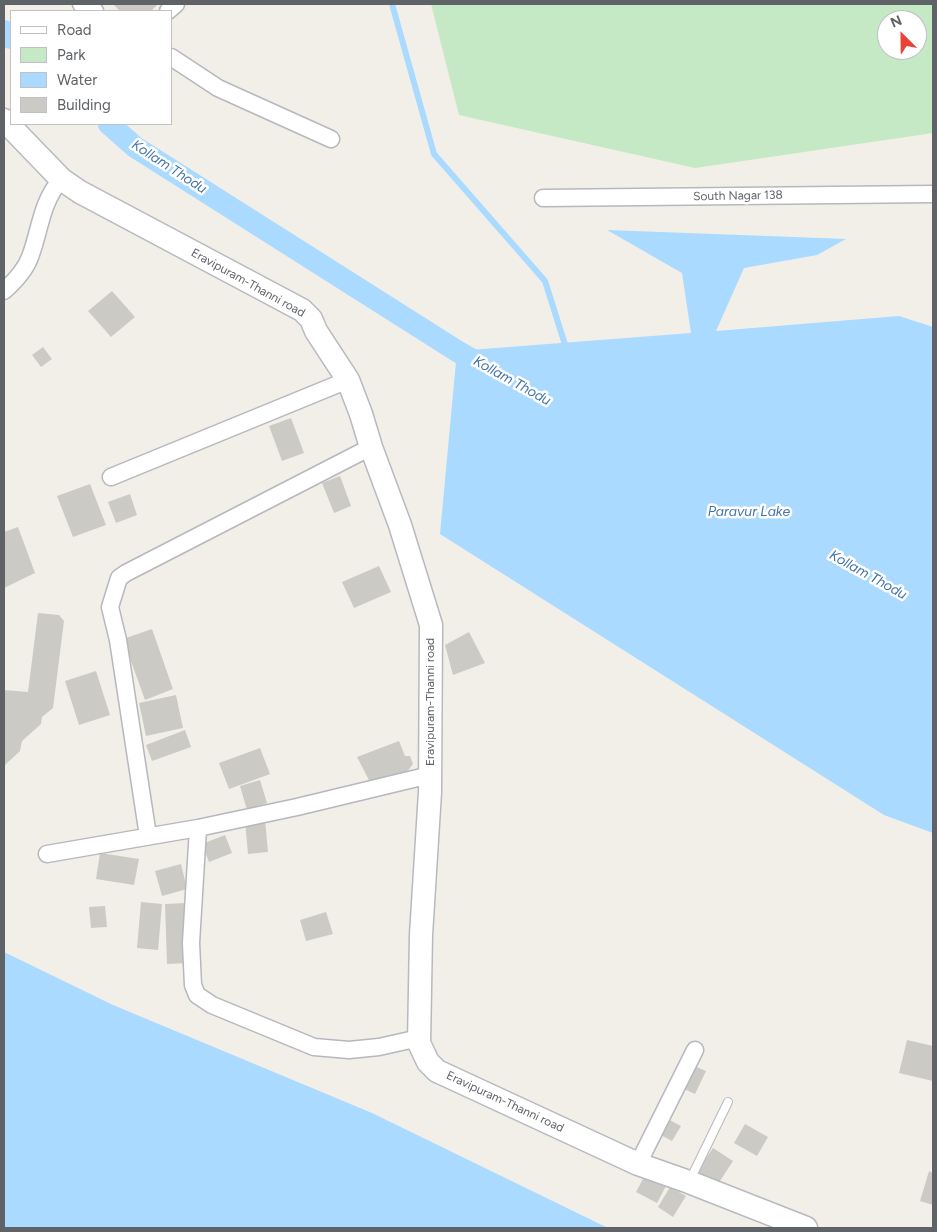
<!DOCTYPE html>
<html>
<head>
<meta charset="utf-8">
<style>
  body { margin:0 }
  #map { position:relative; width:937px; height:1232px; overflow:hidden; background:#f1efe8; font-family:Figtree,sans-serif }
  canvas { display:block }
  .frame { position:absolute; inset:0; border:5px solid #5f6368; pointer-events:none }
  .legend { position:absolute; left:10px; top:10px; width:162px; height:115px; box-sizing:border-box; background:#fff; border:1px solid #bfc1c3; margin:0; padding:6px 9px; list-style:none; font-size:15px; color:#5f6368 }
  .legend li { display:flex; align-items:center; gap:10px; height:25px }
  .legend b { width:25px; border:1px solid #bfc1c3 }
  .north { position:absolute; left:877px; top:10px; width:50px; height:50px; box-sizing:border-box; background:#fff; border:1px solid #bfc1c3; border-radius:50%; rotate:337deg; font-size:14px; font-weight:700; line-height:20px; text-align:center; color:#5f6368 }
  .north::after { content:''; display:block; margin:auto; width:18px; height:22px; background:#ea4335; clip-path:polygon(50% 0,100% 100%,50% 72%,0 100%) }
</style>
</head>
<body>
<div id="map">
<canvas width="937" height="1232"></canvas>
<div class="frame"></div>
<ul class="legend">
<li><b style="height:6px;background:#fff"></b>Road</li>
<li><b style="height:14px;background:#c5e8c5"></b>Park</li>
<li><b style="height:14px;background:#aadaff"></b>Water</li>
<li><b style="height:14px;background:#cccac5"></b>Building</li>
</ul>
<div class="north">N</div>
</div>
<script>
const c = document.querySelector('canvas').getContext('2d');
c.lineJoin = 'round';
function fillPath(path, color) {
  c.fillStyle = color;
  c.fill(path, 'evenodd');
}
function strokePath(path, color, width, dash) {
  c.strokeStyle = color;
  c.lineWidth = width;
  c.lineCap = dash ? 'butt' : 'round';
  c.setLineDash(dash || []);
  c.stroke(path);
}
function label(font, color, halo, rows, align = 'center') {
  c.font = font + ' Figtree,sans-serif';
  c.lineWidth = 5;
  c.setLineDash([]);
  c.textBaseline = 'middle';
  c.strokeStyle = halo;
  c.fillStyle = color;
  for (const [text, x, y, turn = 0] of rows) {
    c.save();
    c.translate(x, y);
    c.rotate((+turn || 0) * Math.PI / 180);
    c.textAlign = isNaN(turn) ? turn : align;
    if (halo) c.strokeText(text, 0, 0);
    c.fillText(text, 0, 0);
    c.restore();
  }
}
fillPath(new Path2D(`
  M431,4H933V133L695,168L459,115ZM887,20H917V50H887Z`), '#c5e8c5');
fillPath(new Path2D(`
  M607,230L846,239L817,255L744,268L716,331L899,316L933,327V833L884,815L440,534L457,351L691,333L682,273Z
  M4,952L113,1005L372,1113L608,1228H4Z`), '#aadaff');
strokePath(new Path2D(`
  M392,4L434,154L545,281L567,351`), '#aadaff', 6);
strokePath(new Path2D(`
  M4,31L11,38
  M109,124L135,147L457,351L483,366`), '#aadaff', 22);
fillPath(new Path2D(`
  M113,4H158L151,11H120Z
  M112,291L135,317L111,337L88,311Z
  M43,347L52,359L41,367L32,355Z
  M291,418L304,453L282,461L269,426Z
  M340,476L351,506L334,513L322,483Z
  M90,484L106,525L73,537L57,496Z
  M130,494L137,515L116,523L108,502Z
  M18,527L35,573L4,588V532Z
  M379,566L391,592L354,608L342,582Z
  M38,613L59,615L64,621L53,708L42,717L41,724L22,741L20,751L4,766V690L28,692Z
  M152,629L173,689L145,700L123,639Z
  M469,632L485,663L453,675L445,645Z
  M96,671L110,715L79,725L65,681Z
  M176,695L183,728L146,736L139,703Z
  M185,730L191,747L152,761L146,745Z
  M399,741L405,756H410L413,764L406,773L371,784L357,757Z
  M260,748L270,774L229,789L219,763Z
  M260,780L267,803L247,810L240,786Z
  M265,819L268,852L248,854L245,821Z
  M225,835L232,853L209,862L202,844Z
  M100,853L139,859L134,885L96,879Z
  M181,864L187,889L162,896L155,871Z
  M141,902L162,904L158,950L137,948Z
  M186,903L188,963L167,964L165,904Z
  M105,906L107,927L91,928L89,907Z
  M326,912L333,934L306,941L300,920Z
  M907,1040L933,1046V1081L899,1073Z
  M692,1065L706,1071L695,1094L682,1088Z
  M666,1118L681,1126L672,1141L657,1133Z
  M745,1124L768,1137L757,1156L734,1143Z
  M713,1148L733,1161L716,1187L696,1173Z
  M929,1171L933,1173V1205L920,1201Z
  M645,1175L666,1186L657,1203L636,1192Z
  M670,1187L686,1196L673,1217L658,1207Z`), '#cccac5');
const service = new Path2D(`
  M690,1180L728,1102`);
const minor = new Path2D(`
  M81,4L95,11
  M168,11L176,4
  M171,57L218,88L331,139
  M543,198L933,194
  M4,291C14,282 25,271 30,257C41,228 40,205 61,179
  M111,477L348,380
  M198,828L191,943L193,985L197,995L212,1005L314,1047L349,1050L379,1047L419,1038
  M148,836L118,640L110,607L119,578L126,573L371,447
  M47,854L198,828L297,807L430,775
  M638,1164L695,1050`);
const secondary = new Path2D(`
  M4,120L61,179L80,192L302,310L311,319L316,331L348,380L361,414L371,447L400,525L431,625L430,792L421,935L419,1043L428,1062L437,1071L638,1164L689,1182L806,1228`);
strokePath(service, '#b5b8bc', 10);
strokePath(minor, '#b5b8bc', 19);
strokePath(secondary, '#b6babf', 25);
strokePath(service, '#fff', 8);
strokePath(minor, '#fff', 16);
strokePath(secondary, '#fff', 22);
label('12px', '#5f6368', '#fff', [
  ["South Nagar 138",738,196,-1],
  ["Eravipuram-Thanni road",248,283,29],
  ["Eravipuram-Thanni road",430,702,-90],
  ["Eravipuram-Thanni road",505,1102,25]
]);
label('italic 14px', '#4174aa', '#fff', [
  ["Kollam Thodu",169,167,33],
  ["Kollam Thodu",512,381,29],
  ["Paravur Lake",749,512],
  ["Kollam Thodu",868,575,29]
]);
</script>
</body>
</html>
